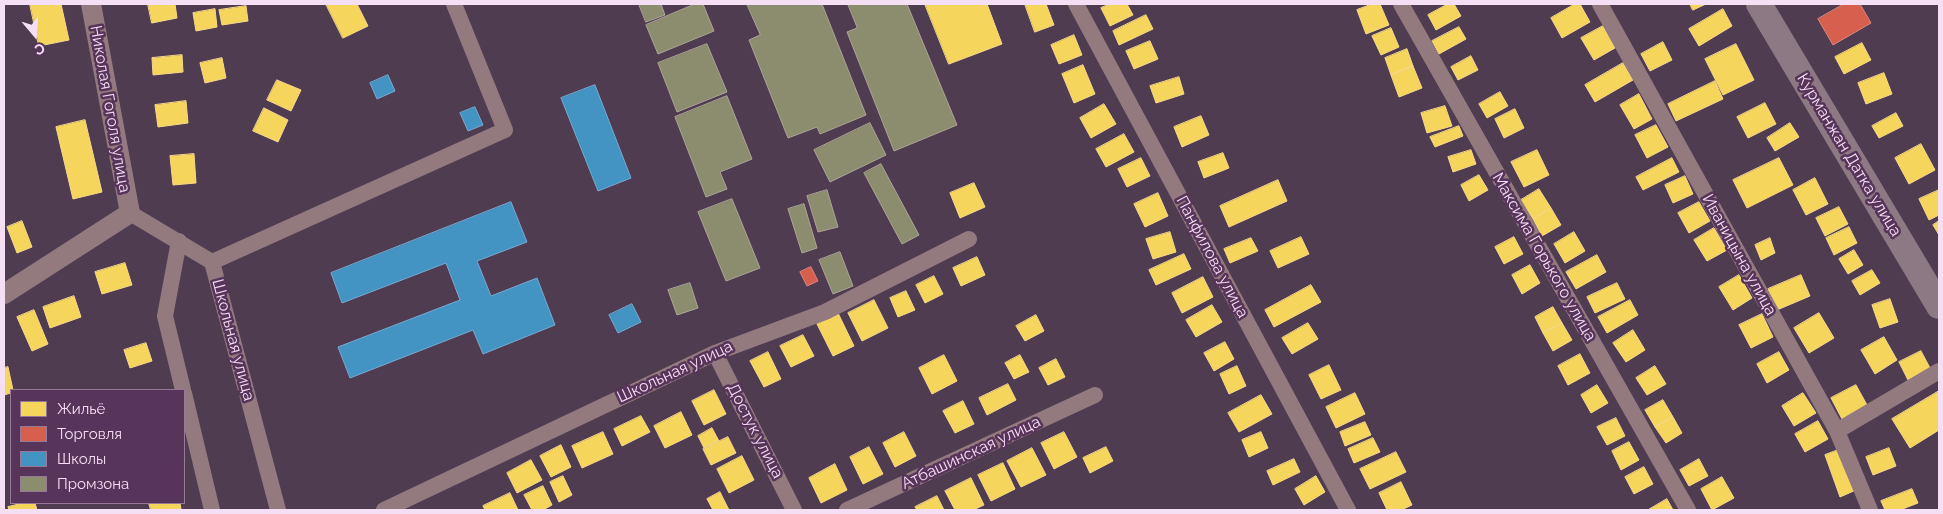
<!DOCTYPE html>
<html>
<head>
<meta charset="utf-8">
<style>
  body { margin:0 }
  #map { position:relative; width:1943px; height:514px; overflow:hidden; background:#4f3c51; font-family:Raleway,sans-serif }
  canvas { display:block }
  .frame { position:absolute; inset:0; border:5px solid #f5dff5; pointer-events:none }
  .legend { position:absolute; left:10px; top:389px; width:175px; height:115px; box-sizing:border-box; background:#573459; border:1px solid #967897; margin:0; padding:6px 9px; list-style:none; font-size:15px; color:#f5dff5 }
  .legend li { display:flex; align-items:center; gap:10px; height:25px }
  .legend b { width:25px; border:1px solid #967897 }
  .north { position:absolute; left:10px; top:10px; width:50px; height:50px; -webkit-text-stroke:4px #573459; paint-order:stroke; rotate:162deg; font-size:14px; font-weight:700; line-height:20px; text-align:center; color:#f5dff5 }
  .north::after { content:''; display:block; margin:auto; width:18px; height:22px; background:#f5dff5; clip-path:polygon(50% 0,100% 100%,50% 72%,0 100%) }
</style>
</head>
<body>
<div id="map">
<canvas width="1943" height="514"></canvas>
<div class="frame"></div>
<ul class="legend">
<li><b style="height:14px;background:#f6d55c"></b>Жильё</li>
<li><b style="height:14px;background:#d6604d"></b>Торговля</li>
<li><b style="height:14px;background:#4393c3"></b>Школы</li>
<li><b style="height:14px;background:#8c8c6e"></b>Промзона</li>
</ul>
<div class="north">С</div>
</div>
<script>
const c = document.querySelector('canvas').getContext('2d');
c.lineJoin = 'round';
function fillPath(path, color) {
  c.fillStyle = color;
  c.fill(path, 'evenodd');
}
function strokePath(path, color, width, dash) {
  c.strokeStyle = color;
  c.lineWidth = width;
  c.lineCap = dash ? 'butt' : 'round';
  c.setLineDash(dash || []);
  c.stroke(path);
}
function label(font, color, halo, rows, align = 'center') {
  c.font = font + ' Raleway,sans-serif';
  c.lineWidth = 5;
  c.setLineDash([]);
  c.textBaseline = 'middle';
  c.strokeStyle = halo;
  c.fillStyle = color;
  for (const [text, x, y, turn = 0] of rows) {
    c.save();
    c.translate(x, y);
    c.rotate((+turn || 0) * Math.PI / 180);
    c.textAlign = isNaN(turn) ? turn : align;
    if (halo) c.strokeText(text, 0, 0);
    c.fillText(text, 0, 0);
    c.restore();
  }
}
const homes = new Path2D(`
  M30,4H61L69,40L39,46Z
  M148,4H175L177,18L152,23Z
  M326,4H357L368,26L343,38Z
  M925,4H987L1002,44L949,64Z
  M1025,4H1046L1054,25L1035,32Z
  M1110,4H1127L1133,15L1110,26L1101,8Z
  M1372,4H1380L1389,25L1366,34L1357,10Z
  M1448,4H1454L1461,16L1436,30L1428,15Z
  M1575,4H1580L1590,22L1562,38L1551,18Z
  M1690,4H1706L1693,10Z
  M246,6L248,21L222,25L219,10Z
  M215,9L217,27L196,31L193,13Z
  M1723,9L1732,26L1699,46L1689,29Z
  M1146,15L1153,29L1119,45L1113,31Z
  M1603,26L1615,48L1594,60L1581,38Z
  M1459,27L1466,39L1439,54L1432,41Z
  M1391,28L1399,47L1381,55L1372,36Z
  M1074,35L1082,55L1059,64L1051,45Z
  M1150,41L1158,59L1134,69L1126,51Z
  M1663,42L1672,60L1650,71L1641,54Z
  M1862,43L1871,60L1844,74L1835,57Z
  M1736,44L1754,80L1723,95L1705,59Z
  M1407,49L1413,66L1391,75L1385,58Z
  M182,55L183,72L153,75L152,58Z
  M1471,56L1478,70L1458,80L1451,67Z
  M222,58L226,78L205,83L200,63Z
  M1623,63L1633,80L1595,102L1585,85Z
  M1083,65L1095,94L1074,103L1062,74Z
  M1413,66L1422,88L1399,97L1391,75Z
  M1884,73L1892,94L1866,104L1858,83Z
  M1179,77L1184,94L1156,103L1150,86Z
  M277,80L301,90L291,111L267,100Z
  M1715,81L1723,99L1676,121L1668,104Z
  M1500,92L1508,106L1487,118L1479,104Z
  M1639,94L1652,119L1634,129L1620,105Z
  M186,101L188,123L158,127L155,105Z
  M1765,103L1776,124L1748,138L1737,117Z
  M1104,104L1116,124L1091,138L1080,118Z
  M1445,106L1452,126L1427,133L1421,113Z
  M264,108L288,120L278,142L253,131Z
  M1515,109L1524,128L1504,138L1495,119Z
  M1896,113L1903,126L1879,138L1872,126Z
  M1201,116L1209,135L1182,147L1174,127Z
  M85,120L102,192L73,199L56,127Z
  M1790,123L1799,137L1775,151L1767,138Z
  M1656,125L1668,147L1647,158L1635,135Z
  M1459,126L1463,136L1435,147L1430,137Z
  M1124,134L1134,152L1106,167L1096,149Z
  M1921,144L1935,170L1909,184L1895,158Z
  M1471,150L1476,164L1453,172L1448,157Z
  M1537,150L1549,175L1524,187L1511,162Z
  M1223,153L1229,168L1204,178L1198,162Z
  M194,154L196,183L173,185L170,156Z
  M1141,158L1150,176L1127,187L1118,169Z
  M1672,158L1679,172L1643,190L1636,177Z
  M1779,158L1793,185L1747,208L1733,180Z
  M1479,175L1488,190L1469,201L1461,185Z
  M1685,176L1693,194L1673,203L1665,185Z
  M1815,178L1828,204L1806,215L1793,190Z
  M1278,180L1287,201L1229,227L1220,206Z
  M974,183L985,207L960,218L950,193Z
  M1539,189L1551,208L1533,219L1521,200Z
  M1939,190V215L1929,220L1919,199Z
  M1158,193L1168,216L1145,227L1134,204Z
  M1699,202L1710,221L1689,233L1678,213Z
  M1839,207L1848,224L1825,236L1816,218Z
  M1551,208L1561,225L1542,236L1533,219Z
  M22,221L32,247L17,253L7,227Z
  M1939,221V235L1933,225Z
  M1849,227L1857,243L1834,255L1826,238Z
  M1714,228L1727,250L1707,261L1694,240Z
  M1170,232L1176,252L1153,259L1146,239Z
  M1574,232L1585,251L1565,263L1554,244Z
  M1301,237L1309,254L1278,268L1270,251Z
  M1514,237L1523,254L1504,264L1495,247Z
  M1251,238L1258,251L1230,263L1224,249Z
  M1770,238L1775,253L1761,260L1755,245Z
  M1854,250L1863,265L1848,274L1839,259Z
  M1184,254L1191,269L1156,285L1149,270Z
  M1597,255L1606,272L1576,289L1566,272Z
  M977,257L985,275L961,286L953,268Z
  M125,263L132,285L102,294L95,272Z
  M1530,265L1540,283L1522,294L1512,275Z
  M1872,270L1880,283L1860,295L1852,281Z
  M1739,275L1752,298L1733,310L1719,287Z
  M1801,275L1810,296L1777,310L1768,289Z
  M934,276L943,294L925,303L916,285Z
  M1203,277L1213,297L1182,313L1172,293Z
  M1617,283L1625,299L1595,313L1587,297Z
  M1311,285L1321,302L1274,327L1265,310Z
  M906,291L915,310L898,317L890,298Z
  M74,296L81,317L50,328L43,307Z
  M1890,299L1898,322L1880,328L1872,305Z
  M874,300L888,328L862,341L848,313Z
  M1630,300L1638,315L1607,333L1598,317Z
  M1212,305L1222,322L1196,337L1186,320Z
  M1553,307L1562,323L1543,333L1535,317Z
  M34,310L48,344L32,351L17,317Z
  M838,313L854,346L833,356L817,324Z
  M1819,313L1834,338L1809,353L1794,328Z
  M1762,314L1773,337L1751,348L1739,325Z
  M1036,315L1044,331L1025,341L1016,326Z
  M1308,323L1318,339L1292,354L1282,338Z
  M1562,323L1572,340L1553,351L1543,333Z
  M1633,330L1645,350L1626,362L1613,343Z
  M803,335L814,356L791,367L780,346Z
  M1884,337L1897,360L1875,374L1861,350Z
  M1225,342L1234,359L1214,371L1204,353Z
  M146,343L152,361L130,368L124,350Z
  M1921,351L1930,368L1908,380L1899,362Z
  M768,352L781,379L764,387L750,361Z
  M1779,352L1789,370L1767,383L1757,364Z
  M1580,354L1590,373L1568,385L1558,366Z
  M944,355L957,381L932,394L919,368Z
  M1020,355L1029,372L1014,379L1005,363Z
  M1056,359L1065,377L1048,385L1039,368Z
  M1329,365L1341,390L1321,399L1309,375Z
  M1237,366L1246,386L1229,394L1220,374Z
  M1655,366L1666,384L1647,395L1636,378Z
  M8,367L13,390L11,393L4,395V368Z
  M1008,384L1016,400L987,415L979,398Z
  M1597,385L1608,403L1591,413L1581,395Z
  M1856,385L1867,405L1842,419L1831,398Z
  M714,390L726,414L704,425L692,401Z
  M1939,391V430L1910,448L1892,419Z
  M1355,393L1365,414L1336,428L1326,407Z
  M1803,393L1816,413L1794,426L1782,406Z
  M1261,395L1272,414L1239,432L1228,413Z
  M1663,400L1673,417L1655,427L1645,410Z
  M963,401L974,424L955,433L943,411Z
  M681,412L692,435L665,448L654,426Z
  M641,416L650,432L622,446L614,429Z
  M1673,417L1682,433L1666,443L1655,427Z
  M1616,418L1625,436L1607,445L1597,427Z
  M1818,421L1828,439L1805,452L1795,434Z
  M1365,422L1371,435L1345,446L1340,432Z
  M712,428L719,441L704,448L698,436Z
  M603,432L613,454L582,468L572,446Z
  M904,432L916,456L895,467L883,443Z
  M1064,432L1077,457L1054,469L1041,443Z
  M1261,432L1268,448L1249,457L1242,440Z
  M728,437L736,453L711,465L703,449Z
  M1373,438L1380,452L1354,463L1348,449Z
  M1629,442L1639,460L1621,470L1612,451Z
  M561,445L571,467L551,477L540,456Z
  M869,447L883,474L863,484L850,457Z
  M1106,447L1113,461L1090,473L1083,458Z
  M1032,448L1046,475L1021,487L1007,461Z
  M1889,448L1896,466L1873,475L1866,457Z
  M1841,449L1856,490L1840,497L1825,455Z
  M1396,452L1406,472L1370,489L1360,469Z
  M742,456L754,480L729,493L717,469Z
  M1294,459L1300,472L1273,485L1267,471Z
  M1699,459L1708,476L1689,486L1680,470Z
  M531,460L542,480L517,493L507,473Z
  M1003,463L1015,489L991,501L978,475Z
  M835,464L847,490L821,503L809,478Z
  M1644,467L1653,484L1634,494L1625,477Z
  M563,476L572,495L559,502L550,482Z
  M1316,476L1325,492L1304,505L1295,489Z
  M1722,477L1734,498L1712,510L1701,489Z
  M971,478L984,505L973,510H955L945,491Z
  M1401,482L1412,505L1401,510H1387L1379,493Z
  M543,486L552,505L543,510H532L524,495Z
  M1912,489L1918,503L1900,510H1885L1881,501Z
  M720,492L729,510H713L707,499Z
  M510,493L518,510H485L483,506Z
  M937,496L944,510H917L915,507Z
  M1667,499L1673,510H1648Z
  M23,503H35L37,510H9L8,507Z
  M149,503H180L181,509L151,510Z`);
fillPath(homes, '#f6d55c');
strokePath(homes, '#f6d88a', 1);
const shops = new Path2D(`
  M1844,4H1860L1871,23L1833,45L1818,19Z
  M811,267L818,281L807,286L800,272Z`);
fillPath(shops, '#d6604d');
strokePath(shops, '#df867f', 1);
const schools = new Path2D(`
  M388,75L395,91L377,99L370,83Z
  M595,85L631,178L598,191L561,98Z
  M475,107L483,125L468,131L460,113Z
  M511,202L527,242L477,261L491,296L537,278L555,325L483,354L473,330L350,378L338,347L460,300L446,263L342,303L331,273Z
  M632,304L641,322L618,333L609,315Z`);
fillPath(schools, '#4393c3');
strokePath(schools, '#78aad2', 1);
const industry = new Path2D(`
  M639,4H661L665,15L646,22Z
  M695,4H703L714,31L658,54L646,25Z
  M747,4H822L866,115L820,134L817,127L788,138L749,40L760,35Z
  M848,4H907L957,125L894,151L847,32L857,28Z
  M707,44L727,92L677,112L658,63Z
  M727,96L752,159L720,172L727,189L706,197L675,117Z
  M870,123L886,155L830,182L814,150Z
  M881,164L919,235L902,244L864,173Z
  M827,190L838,227L818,232L807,196Z
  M732,199L760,268L726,281L698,212Z
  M804,204L817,248L802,253L788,209Z
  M840,252L853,286L833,294L819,260Z
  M690,283L698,308L677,315L668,290Z`);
fillPath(industry, '#8c8c6e');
strokePath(industry, '#aca596', 1);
strokePath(new Path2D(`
  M1076,4L1348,510
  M1401,4L1688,510
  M1600,4L1837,431L1870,510
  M130,213L212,262L278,510
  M179,241L165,316L183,390
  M212,262L505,130L454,4
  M715,353L794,510
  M184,393L212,510
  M1837,431L1939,371
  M384,510L715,353L825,312L969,239
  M847,510L1095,395`), '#927a7f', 16);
strokePath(new Path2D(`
  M4,294L130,213L91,4`), '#927a7f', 20);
strokePath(new Path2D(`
  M1759,4L1939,306`), '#8d7983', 26);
label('16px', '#f5dff5', '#573459', [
  ["Николая Гоголя улица",110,109,80],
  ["Курманжан Датка улица",1849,155,59],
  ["Иваницына улица",1739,255,61],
  ["Панфилова улица",1212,257,62],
  ["Максима Горького улица",1544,257,60],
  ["Школьная улица",233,340,75],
  ["Школьная улица",675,372,-25],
  ["Достук улица",755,431,63],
  ["Атбашинская улица",971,453,-25]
]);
</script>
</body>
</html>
